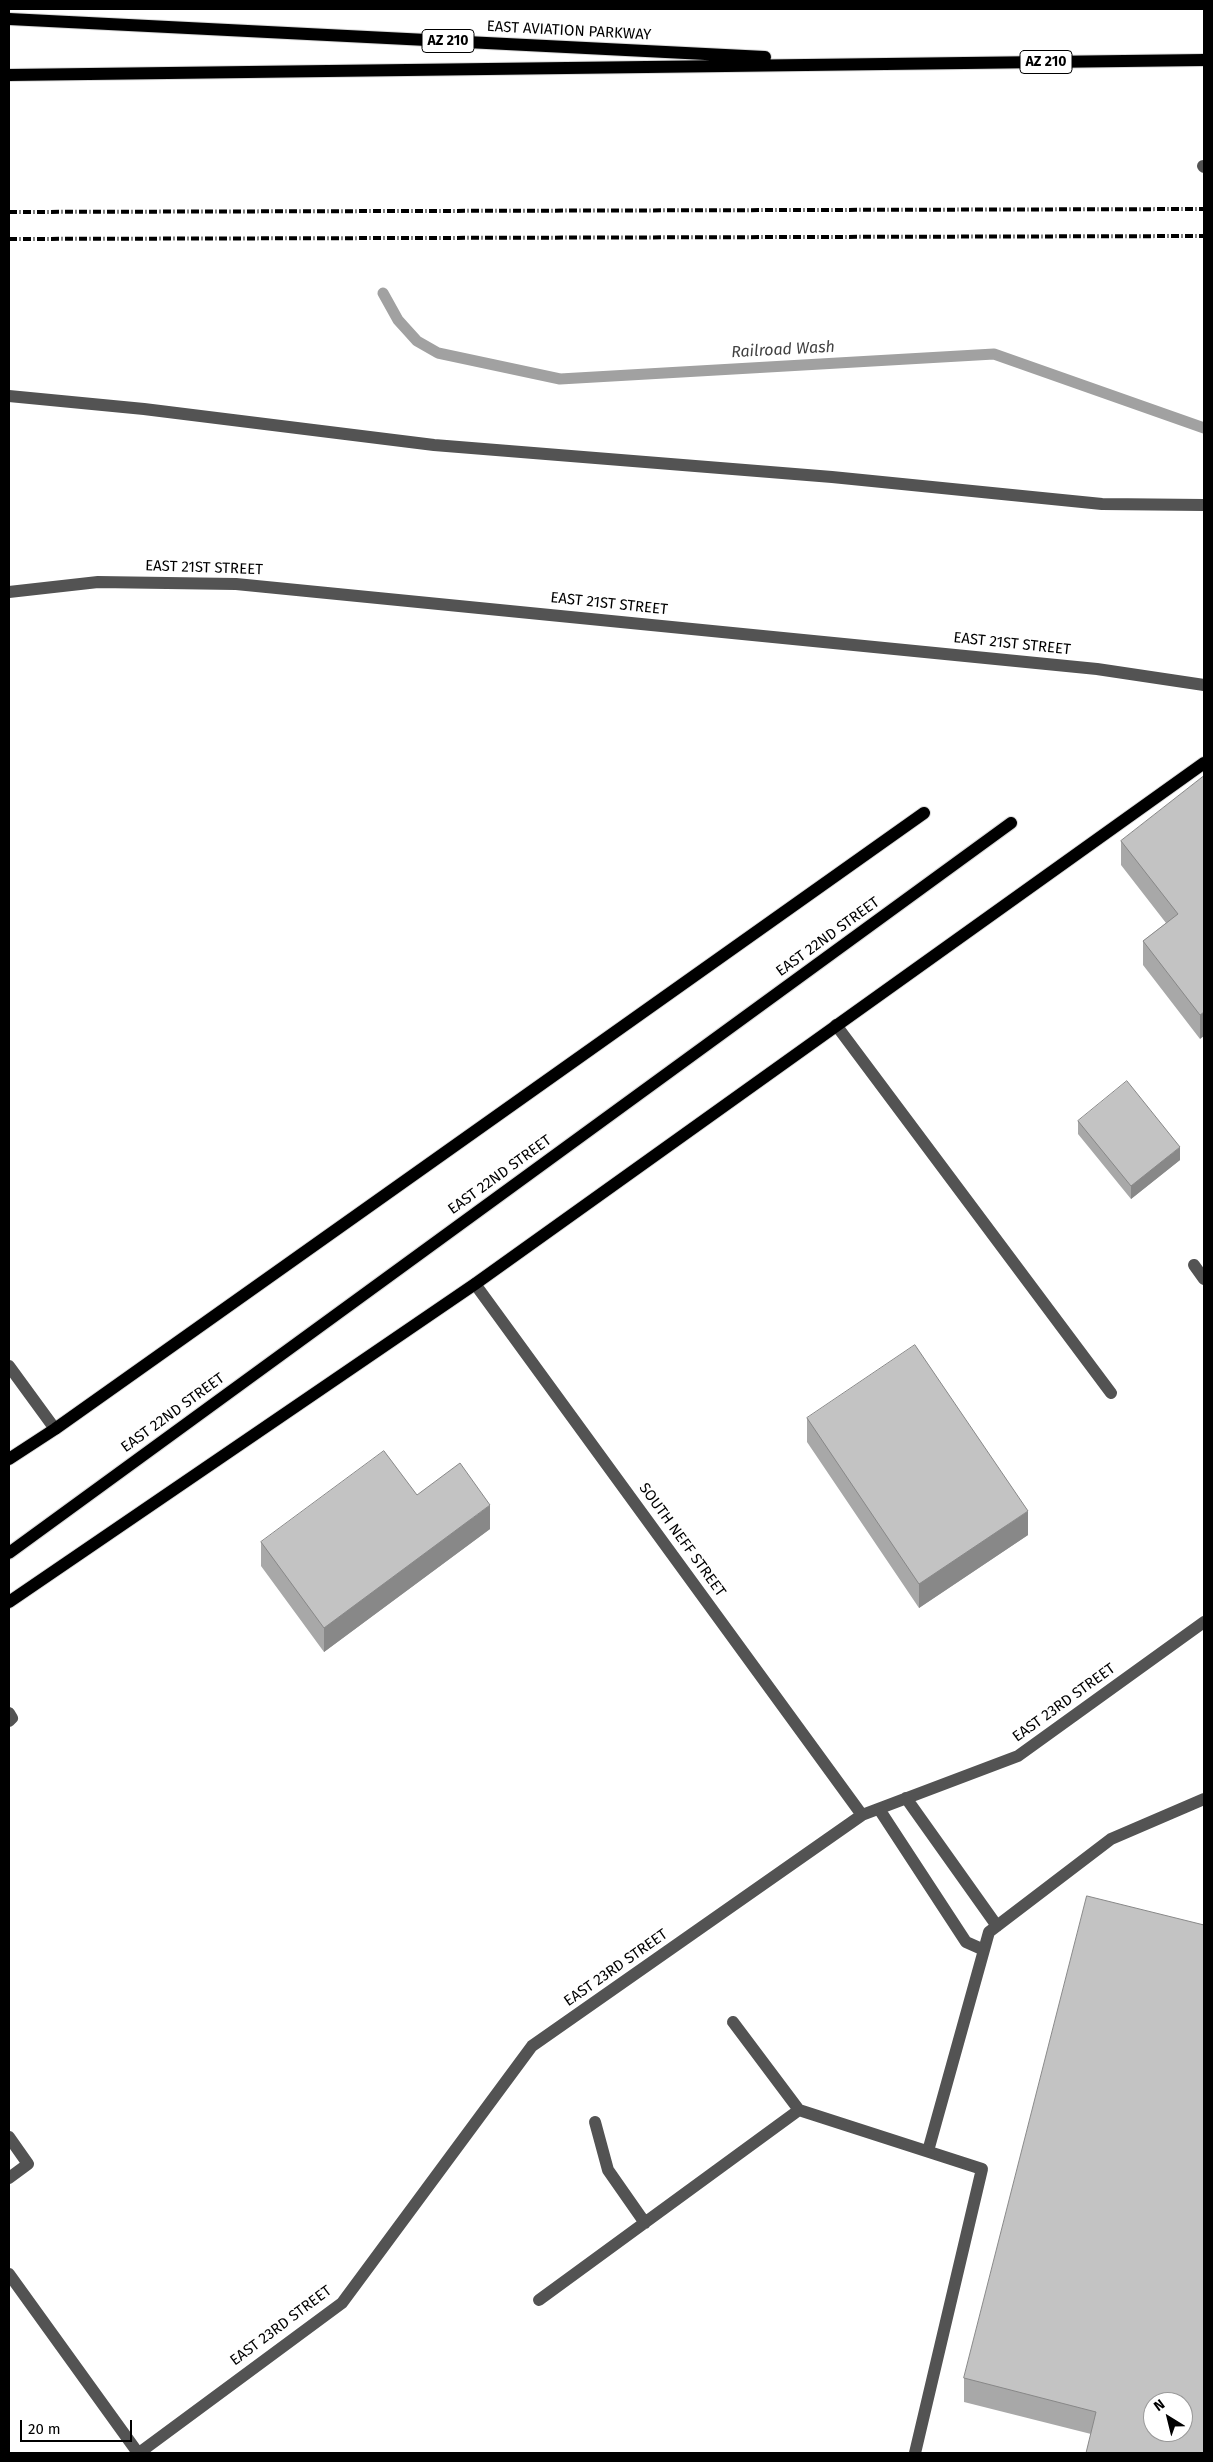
<!DOCTYPE html>
<html>
<head>
<meta charset="utf-8">
<style>
  body { margin:0 }
  #map { position:relative; width:1213px; height:2462px; overflow:hidden; background:#fff; font-family:"Fira Sans",sans-serif }
  canvas { display:block }
  .frame { position:absolute; inset:0; border:10px solid #000; pointer-events:none }
  .north { position:absolute; left:1143px; top:2392px; width:50px; height:50px; box-sizing:border-box; background:#fff; border:1px solid #999; border-radius:50%; rotate:324deg; font-size:14px; font-weight:700; line-height:20px; text-align:center; color:#000 }
  .north::after { content:''; display:block; margin:auto; width:18px; height:22px; background:#000; clip-path:polygon(50% 0,100% 100%,50% 72%,0 100%) }
  .scale { position:absolute; left:20px; top:2420px; width:112px; height:22px; box-sizing:border-box; border:2px solid #000; border-top:0; padding-left:6px; font-size:15px; line-height:18px; white-space:nowrap; color:#000; -webkit-text-stroke:4px #fff; paint-order:stroke }
</style>
</head>
<body>
<div id="map">
<canvas width="1213" height="2462"></canvas>
<div class="frame"></div>
<div class="north">N</div>
<div class="scale">20 m</div>
</div>
<script>
const c = document.querySelector('canvas').getContext('2d');
c.lineJoin = 'round';
function strokePath(path, color, width, dash) {
  c.strokeStyle = color;
  c.lineWidth = width;
  c.lineCap = dash ? 'butt' : 'round';
  c.setLineDash(dash || []);
  c.stroke(path);
}
function fillPath(path, color) {
  c.fillStyle = color;
  c.fill(path, 'evenodd');
}
function label(font, color, halo, rows, align = 'center') {
  c.font = font + ' "Fira Sans",sans-serif';
  c.lineWidth = 4;
  c.setLineDash([]);
  c.textBaseline = 'middle';
  c.strokeStyle = halo;
  c.fillStyle = color;
  for (const [text, x, y, turn = 0] of rows) {
    c.save();
    c.translate(x, y);
    c.rotate((+turn || 0) * Math.PI / 180);
    c.textAlign = isNaN(turn) ? turn : align;
    if (halo) c.strokeText(text, 0, 0);
    c.fillText(text, 0, 0);
    c.restore();
  }
}
strokePath(new Path2D(`
  M383,293L398,320L417,341L438,353L560,379L994,354L1204,428`), '#a1a1a1', 11);
const major = new Path2D(`
  M9,19L765,57
  M9,75L1204,60
  M9,1459L55,1429L924,813
  M9,1553L1011,823
  M9,1602L475,1284L1204,763`);
strokePath(major, '#dbdbdb', 14);
strokePath(new Path2D(`
  M1203,166L1204,167
  M9,396L144,409L434,445L832,477L1102,504L1204,505
  M9,592L98,582L236,584L1097,669L1204,685
  M836,1025L1111,1393
  M1194,1265L1204,1279
  M475,1284L862,1815
  M9,1366L55,1429
  M9,1713L12,1718L9,1721
  M906,1798L997,1926
  M879,1809L966,1942L984,1950
  M733,2022L799,2110
  M595,2122L608,2170L645,2223
  M9,2137L28,2164L9,2178
  M928,2151L989,1932L1111,1839L1204,1799
  M9,2274L138,2453
  M539,2300L799,2110L982,2169L915,2453
  M139,2453L342,2303L532,2046L862,1815L1018,1756L1204,1622`), '#535353', 12);
strokePath(major, '#000', 12);
strokePath(new Path2D(`
  M9,212L1204,209
  M9,239L1204,236`), '#000', 4, [8, 2.5, 1, 2.5]);
fillPath(new Path2D(`
  M1204,776L1200,1039L1143,965V941L1166,923L1121,865V841Z
  M1078,1121L1180,1160L1131,1199L1078,1134Z
  M807,1418L1028,1535L919,1608L807,1442Z
  M417,1495L490,1529L324,1652L261,1566V1542Z
  M1087,1896L1204,2453L1091,2434L964,2402V2378Z`), '#a8a8a8');
fillPath(new Path2D(`
  M1204,1012V1036L1200,1039V1015Z
  M1180,1147V1160L1131,1199V1186Z
  M490,1505V1529L324,1652V1628Z
  M1028,1511V1535L919,1608V1584Z`), '#888');
const building = new Path2D(`
  M1204,776V1012L1200,1015L1143,941L1178,914L1121,841Z
  M1127,1081L1180,1147L1131,1186L1078,1121Z
  M915,1345L1028,1511L919,1584L807,1418Z
  M384,1451L417,1495L460,1463L490,1505L324,1628L261,1542Z
  M1087,1896L1204,1925V2453H1086L1096,2412L964,2378ZM1153,2402H1183V2432H1153Z`);
fillPath(building, '#c3c3c3');
strokePath(building, '#888', 1);
for (const [x, y, w] of [
  [448,41,52],
  [1046,62,52]
]) {
  const box = new Path2D();
  box.roundRect(x - w / 2, y - 11.5, w, 23, 4);
  c.fillStyle = '#fff';
  c.fill(box);
  strokePath(box, '#000', 1);
}
label('bold 14px', '#000', null, [
  ["AZ 210",448,41],
  ["AZ 210",1046,62]
]);
label('15px', '#000', '#fff', [
  ["EAST AVIATION PARKWAY",569,31,3],
  ["EAST 21ST STREET",204,568,2],
  ["EAST 21ST STREET",609,604,6],
  ["EAST 21ST STREET",1012,644,6],
  ["EAST 22ND STREET",828,937,-36],
  ["EAST 22ND STREET",500,1175,-36],
  ["EAST 22ND STREET",173,1413,-36],
  ["SOUTH NEFF STREET",682,1540,54],
  ["EAST 23RD STREET",1064,1703,-36],
  ["EAST 23RD STREET",616,1968,-35],
  ["EAST 23RD STREET",281,2326,-37]
]);
label('italic 16px', '#424242', '#fff', [
  ["Railroad Wash",783,350,-3]
]);
</script>
</body>
</html>
